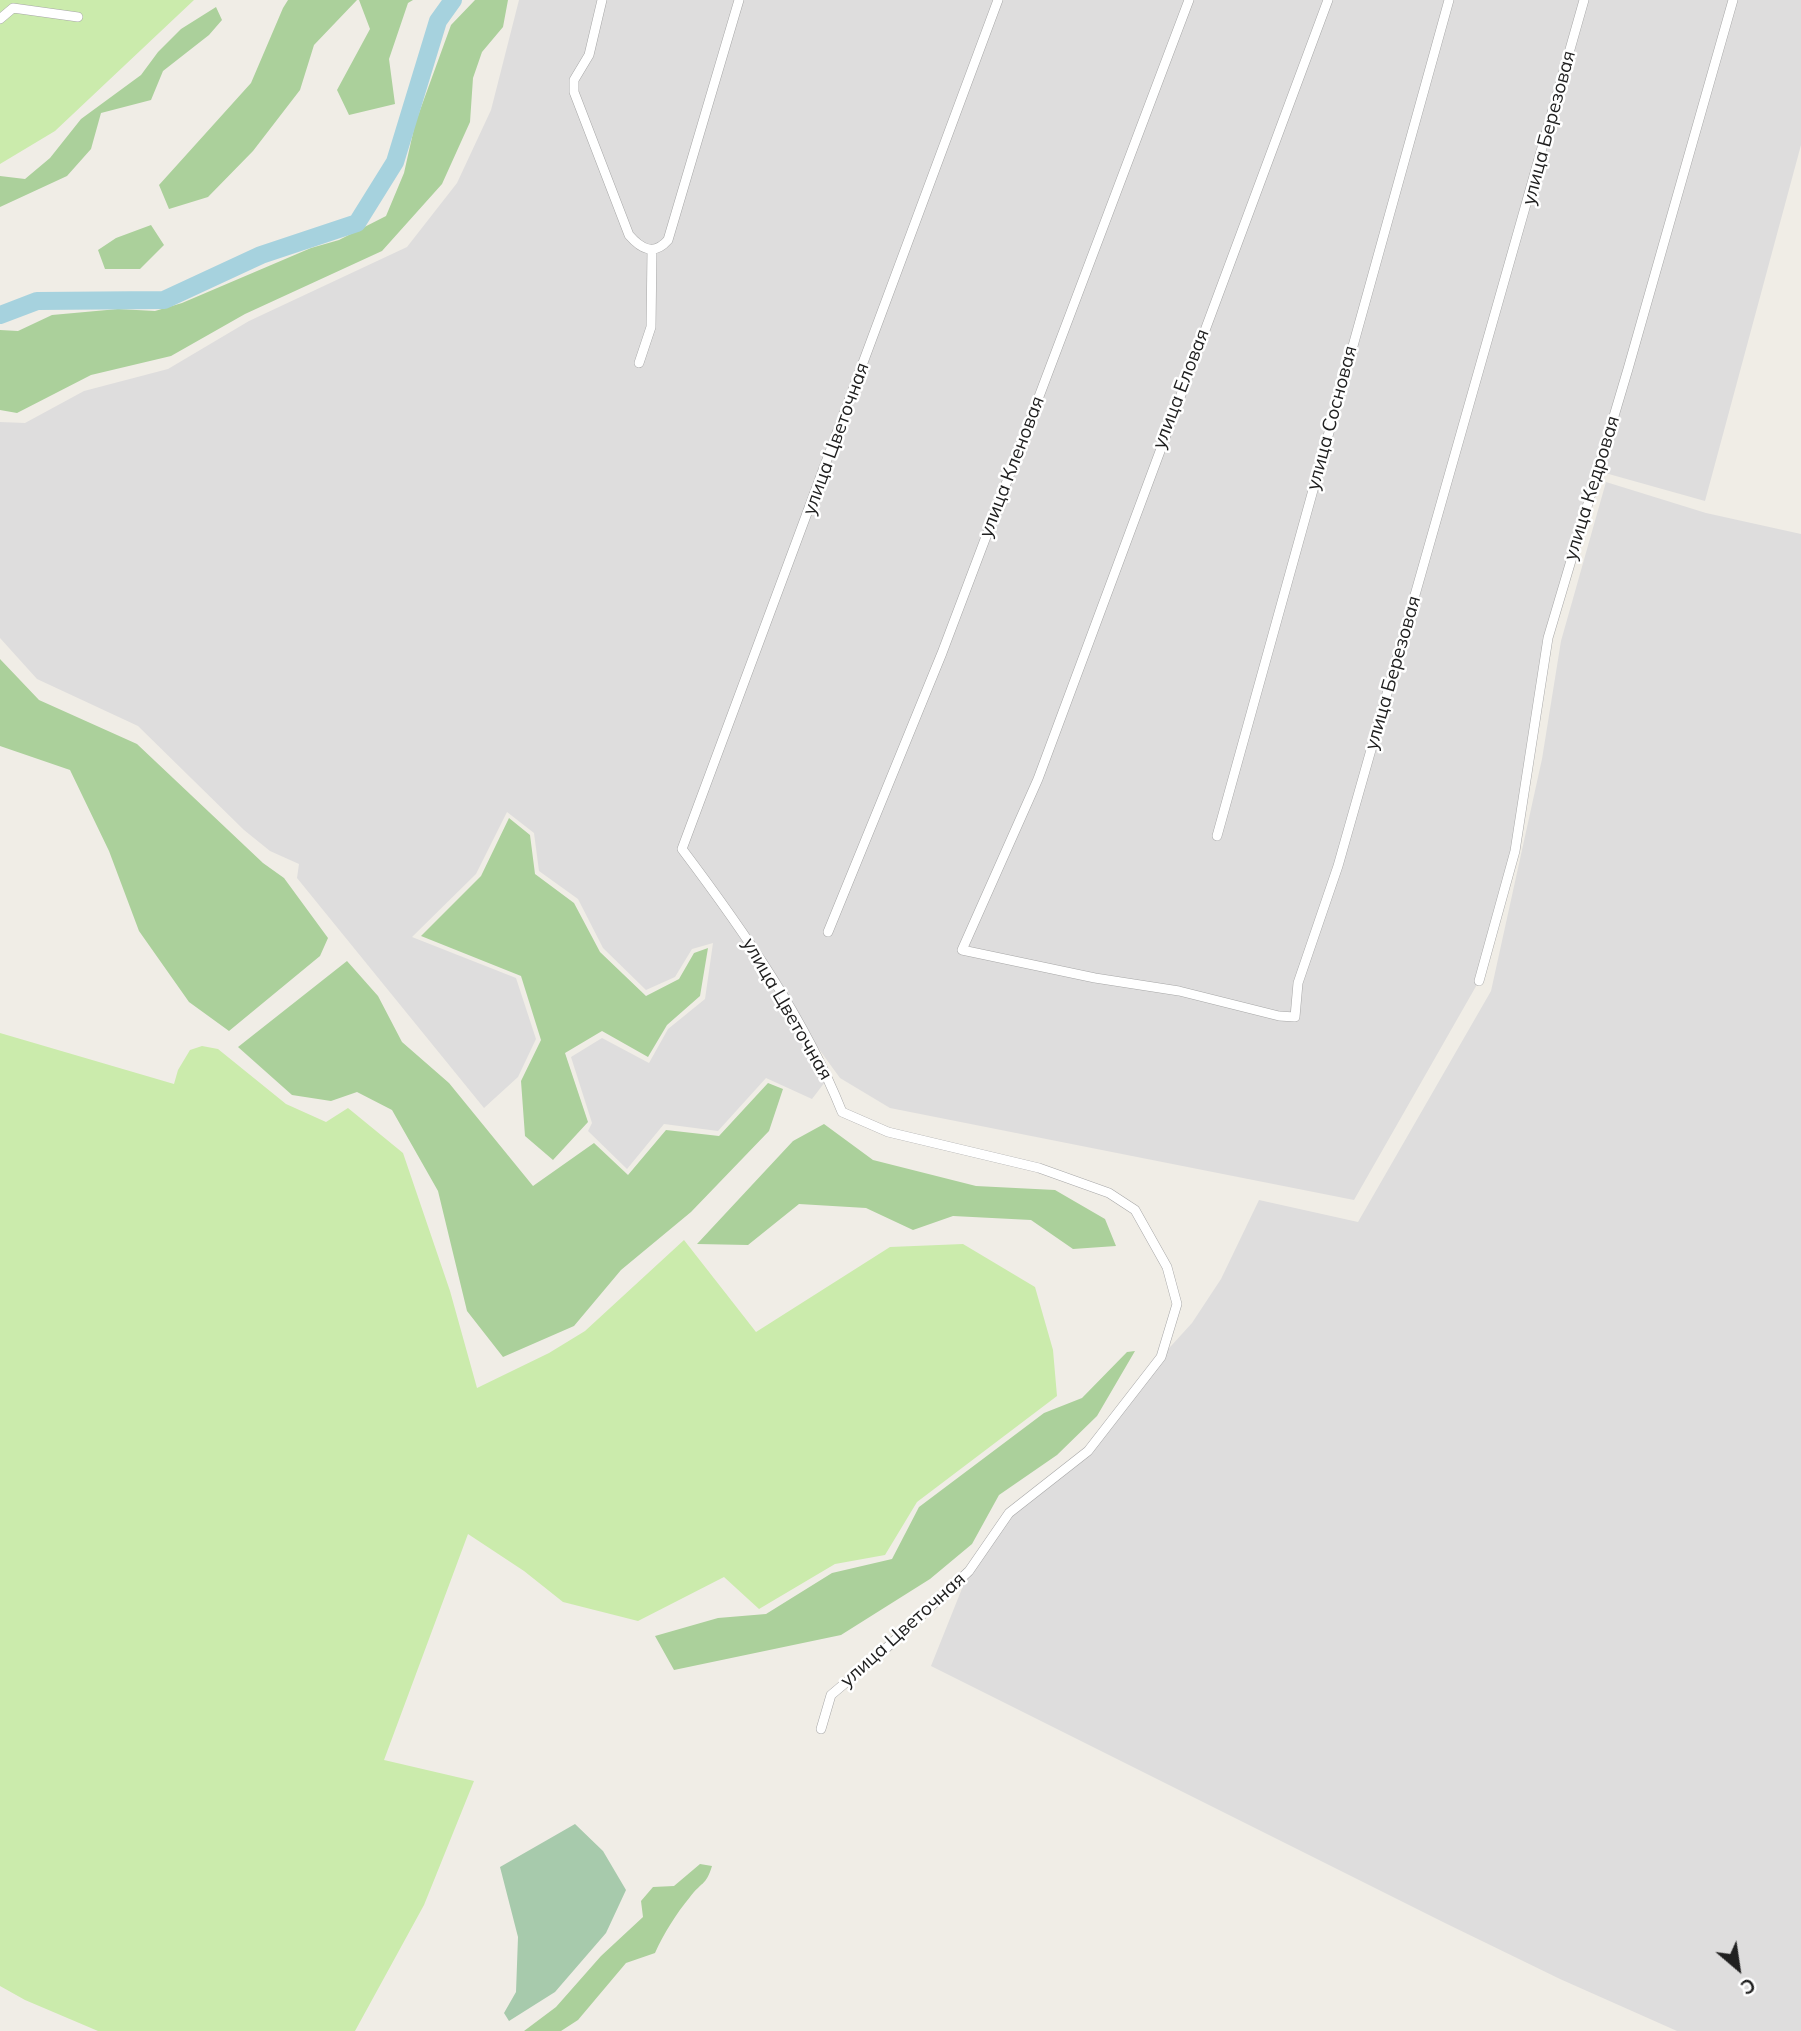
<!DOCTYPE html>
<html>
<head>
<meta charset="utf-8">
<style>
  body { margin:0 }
  #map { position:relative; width:1801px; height:2031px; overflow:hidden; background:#f0ede6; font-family:Mulish,sans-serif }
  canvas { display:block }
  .north { position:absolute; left:1703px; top:1933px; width:70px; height:70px; -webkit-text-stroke:5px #fff; paint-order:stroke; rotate:151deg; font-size:19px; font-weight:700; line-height:28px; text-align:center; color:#202020 }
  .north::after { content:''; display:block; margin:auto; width:24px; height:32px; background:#202020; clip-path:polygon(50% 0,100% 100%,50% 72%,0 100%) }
</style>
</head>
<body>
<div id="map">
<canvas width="1801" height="2031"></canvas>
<div class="north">С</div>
</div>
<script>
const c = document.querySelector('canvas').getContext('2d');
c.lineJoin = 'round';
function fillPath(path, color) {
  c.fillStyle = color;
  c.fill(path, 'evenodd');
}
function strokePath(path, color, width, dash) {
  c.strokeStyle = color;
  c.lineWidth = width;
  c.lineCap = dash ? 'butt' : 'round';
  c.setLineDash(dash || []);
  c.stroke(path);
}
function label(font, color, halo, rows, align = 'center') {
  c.font = font + ' Mulish,sans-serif';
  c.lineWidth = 5;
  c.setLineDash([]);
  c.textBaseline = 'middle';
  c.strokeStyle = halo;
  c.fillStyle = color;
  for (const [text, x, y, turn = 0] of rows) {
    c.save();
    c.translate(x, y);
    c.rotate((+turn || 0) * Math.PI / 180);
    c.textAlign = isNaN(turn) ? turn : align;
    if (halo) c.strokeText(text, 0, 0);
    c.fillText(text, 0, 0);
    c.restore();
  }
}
fillPath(new Path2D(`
  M519,0H1801V145L1705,501L1598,471L1548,638L1515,851L1479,981L1354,1200L890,1108L840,1078L797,1019L828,1078L812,1099L766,1078L718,1131L664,1124L627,1169L588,1131L592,1123L571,1057L602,1038L649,1063L668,1029L705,999L713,943L692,949L675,977L646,990L603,948L578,899L539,871L534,833L507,812L476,874L412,937L516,978L536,1039L518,1077L484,1108L297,878L299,864L270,851L244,830L138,726L37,679L0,638V422L25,423L84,391L168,369L249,321L407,247L457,183L491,110Z
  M1606,482L1706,513L1801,534V2031H1677L1560,1979L1445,1923L931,1666L969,1571L1009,1513L1088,1451L1161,1357L1192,1323L1221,1279L1259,1200L1358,1222L1491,991L1542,759L1561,641Z`), '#dedddd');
fillPath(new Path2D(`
  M0,0H194L55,131L0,164Z
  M0,1033L174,1084L178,1070L190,1050L202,1046L218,1049L286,1104L326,1122L348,1108L403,1153L450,1291L477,1388L549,1353L585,1331L684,1240L756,1332L890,1247L963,1244L1035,1287L1053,1350L1057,1396L917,1502L885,1555L835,1564L759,1609L724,1577L638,1621L563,1602L524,1571L468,1534L384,1760L474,1781L424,1905L355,2031H98L25,2000L0,1986Z`), '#cbebac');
fillPath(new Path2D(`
  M288,0H357L314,45L300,90L253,151L208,197L169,209L159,185L251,83L283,8Z
  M359,0H413L408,3L389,59L395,104L349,115L337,90L370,29Z
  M475,0H508L503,27L482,52L473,78L470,122L442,184L382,251L245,314L171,356L91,375L17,413L0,410V330L18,331L52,315L118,309L155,311L182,303L311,248L339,240L386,216L404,173L415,124L451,25Z
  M216,7L222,20L209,35L163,71L151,100L101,113L91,149L67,176L0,207V176L25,179L50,158L81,119L141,75L158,52L181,29Z
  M151,225L164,245L140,269H105L98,250L116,238Z
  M0,659L39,700L137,744L263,863L284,878L328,938L320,956L229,1031L189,1002L139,931L109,851L70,770L0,746Z
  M509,818L530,835L535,874L574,903L600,952L646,996L679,979L694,953L708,948L700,996L667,1025L648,1057L602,1031L565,1053L588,1122L553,1160L525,1136L521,1081L541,1040L521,976L421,936L481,876Z
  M347,961L378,996L402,1042L449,1083L533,1186L594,1143L628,1175L666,1130L719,1136L768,1083L783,1089L769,1131L691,1212L621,1270L574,1326L503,1357L467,1311L438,1191L392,1110L357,1092L331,1101L292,1095L238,1047Z
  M824,1124L873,1160L976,1186L1055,1190L1105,1219L1116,1246L1073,1249L1031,1220L953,1216L913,1230L866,1208L799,1204L748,1245L697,1244L793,1141Z
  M1135,1351L1097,1416L1057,1455L999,1495L972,1544L930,1579L841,1635L674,1670L655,1636L718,1618L766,1614L832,1573L892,1559L919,1507L1044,1413L1082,1398L1127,1352Z
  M700,1864L712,1866C706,1886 701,1882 690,1897C676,1914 664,1933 655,1953L626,1963L578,2020L561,2031H524L556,2007L601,1956L643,1917L641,1901L653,1887L674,1886Z`), '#abd09b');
fillPath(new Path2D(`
  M575,1824L603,1851L626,1890L606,1933L555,1992L509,2021L504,2013L516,1992L518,1937L500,1867Z`), '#a7caac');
strokePath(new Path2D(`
  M0,315L37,301L164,300L261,255L357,223L395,162L438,21L453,0`), '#a6d2de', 18);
const street = new Path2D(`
  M602,0L589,55L574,80V92L629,235C641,249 654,256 668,240L739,0
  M1328,0L1038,779L962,950L1095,978L1179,991L1279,1016L1295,1017L1298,983L1338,866L1584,0
  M0,19L13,8L78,17
  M639,363L651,327L652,250
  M1217,836L1449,0
  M828,932L942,653L1189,0
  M1479,981L1515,851L1548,638L1628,369L1733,0
  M821,1729L831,1695L882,1652L969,1571L1009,1513L1088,1451L1161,1357L1177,1304L1167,1267L1135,1210L1109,1193L1039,1168L888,1132L842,1112C804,1017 743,930 682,849L998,0`);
strokePath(street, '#a7a7a7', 10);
strokePath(street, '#fff', 9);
label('19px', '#202020', '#fff', [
  ["улица Березовая",1549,128,-75],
  ["улица Еловая",1181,389,-69],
  ["улица Сосновая",1332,418,-75],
  ["улица Цветочная",836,439,-70],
  ["улица Кленовая",1012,467,-69],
  ["улица Кедровая",1592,488,-73],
  ["улица Березовая",1393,673,-74],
  ["улица Цветочная",787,1009,60],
  ["улица Цветочная",903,1630,-42]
]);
</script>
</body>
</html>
